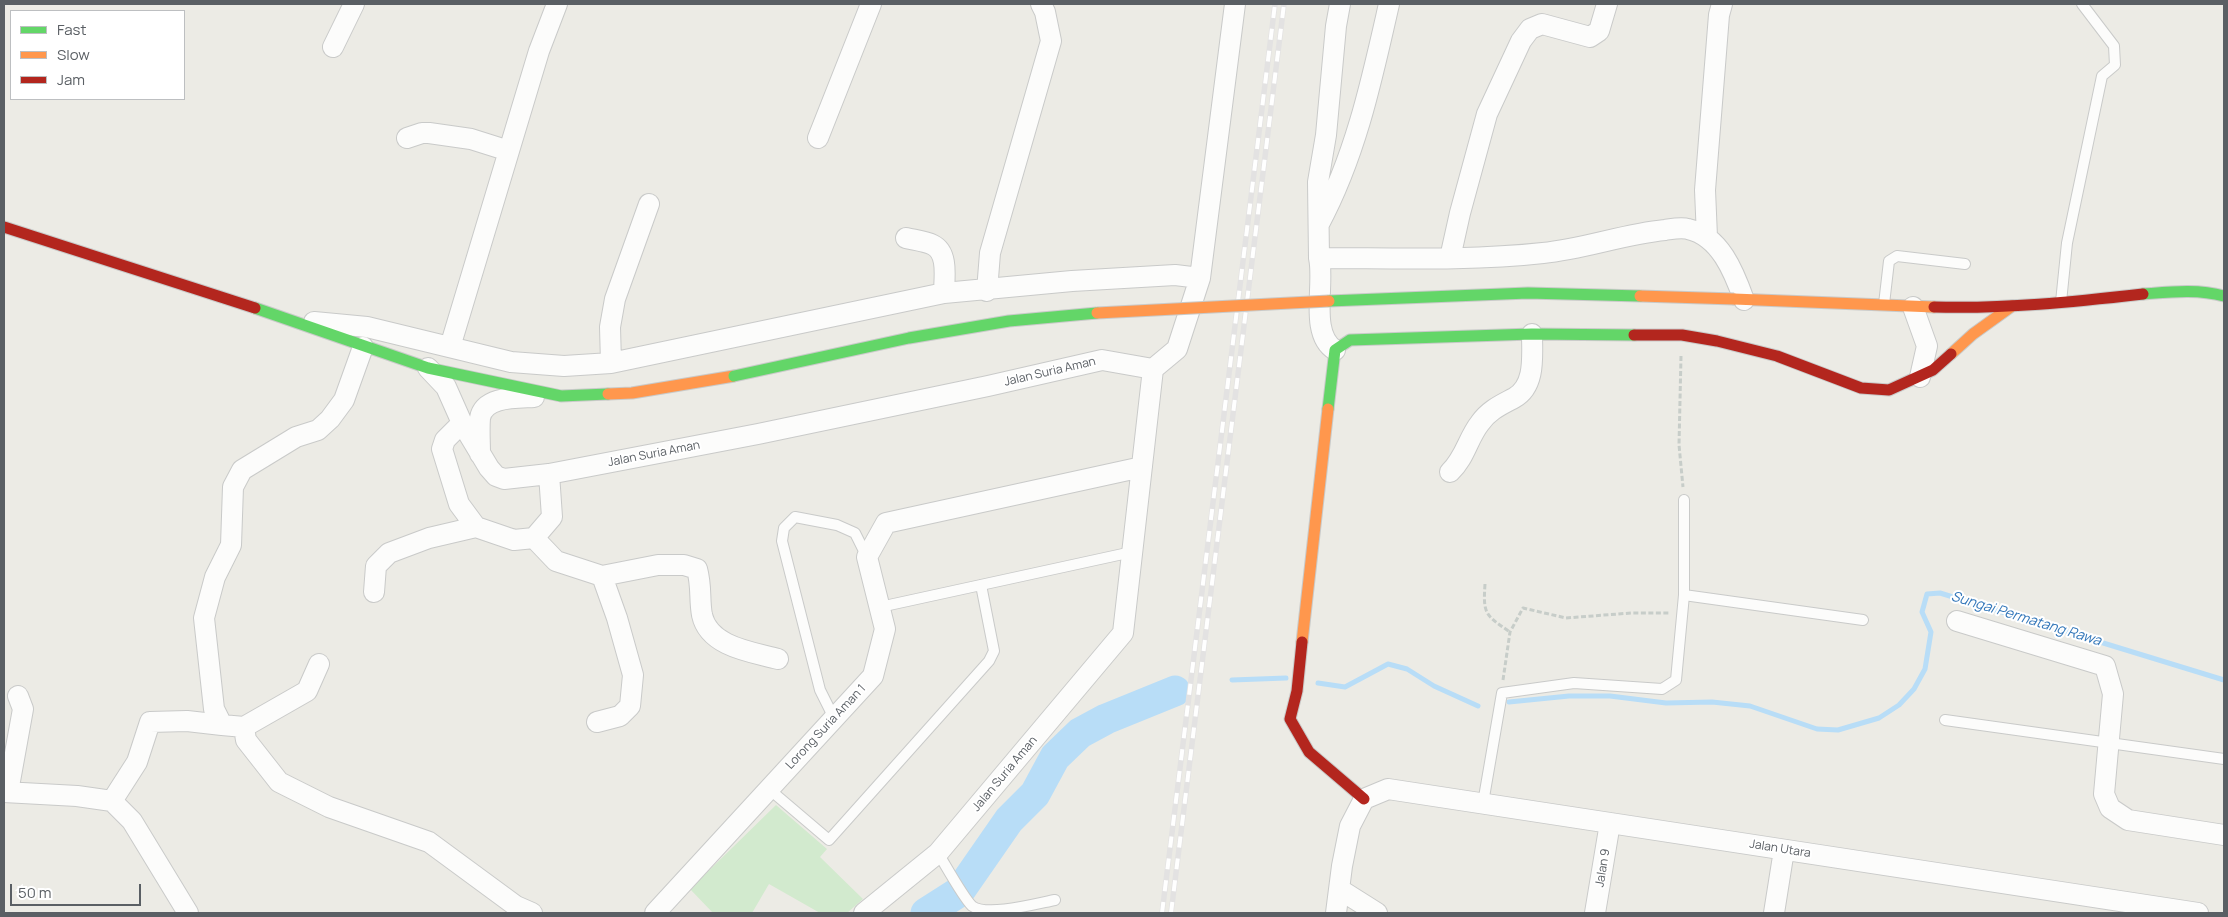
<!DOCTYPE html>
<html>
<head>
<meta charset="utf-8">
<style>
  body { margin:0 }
  #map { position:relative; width:2228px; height:917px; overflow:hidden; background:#ecebe5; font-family:Manrope,sans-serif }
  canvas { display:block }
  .frame { position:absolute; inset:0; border:5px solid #5a5f64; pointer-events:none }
  .legend { position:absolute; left:10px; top:10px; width:175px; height:90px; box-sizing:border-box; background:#fff; border:1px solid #bdbfc1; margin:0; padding:6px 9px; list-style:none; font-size:15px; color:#5a5f64 }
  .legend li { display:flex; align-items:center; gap:10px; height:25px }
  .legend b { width:25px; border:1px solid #bdbfc1 }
  .scale { position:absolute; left:10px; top:884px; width:131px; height:22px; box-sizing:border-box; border:2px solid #5a5f64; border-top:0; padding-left:6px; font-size:15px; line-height:18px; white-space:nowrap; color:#5a5f64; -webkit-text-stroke:4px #fff; paint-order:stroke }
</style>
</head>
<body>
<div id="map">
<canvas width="2228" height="917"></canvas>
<div class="frame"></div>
<ul class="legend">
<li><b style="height:6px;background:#63d668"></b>Fast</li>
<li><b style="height:6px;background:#ff974d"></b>Slow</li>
<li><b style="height:6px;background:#b3261e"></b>Jam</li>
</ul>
<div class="scale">50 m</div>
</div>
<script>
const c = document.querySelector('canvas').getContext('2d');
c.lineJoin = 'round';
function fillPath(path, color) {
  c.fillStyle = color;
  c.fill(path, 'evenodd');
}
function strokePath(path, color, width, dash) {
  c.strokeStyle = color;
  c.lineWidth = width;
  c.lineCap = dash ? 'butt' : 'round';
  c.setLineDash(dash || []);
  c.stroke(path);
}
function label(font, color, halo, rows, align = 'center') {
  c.font = font + ' Manrope,sans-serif';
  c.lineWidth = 4;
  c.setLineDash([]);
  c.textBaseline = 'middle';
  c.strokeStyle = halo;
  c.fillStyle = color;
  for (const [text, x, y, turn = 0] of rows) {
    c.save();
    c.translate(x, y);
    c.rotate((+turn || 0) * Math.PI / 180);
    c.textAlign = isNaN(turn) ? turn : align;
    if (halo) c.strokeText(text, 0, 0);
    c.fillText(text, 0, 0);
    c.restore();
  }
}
fillPath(new Path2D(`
  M776,805L827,849L820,857L863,899L847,913H820L769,884L752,913H713L690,889Z`), '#d2eace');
strokePath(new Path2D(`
  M1232,680L1286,678
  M1318,683L1345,687L1388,664L1407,669L1434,686L1478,706
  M1509,702L1569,696H1610L1666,703L1712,702L1750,706L1817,729L1838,730L1879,718L1899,705L1914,689L1925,669L1931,632L1922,612L1927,594L1940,593L2224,680`), '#b8ddf7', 5);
strokePath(new Path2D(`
  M926,913L959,892L1009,820L1035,794L1055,757L1080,733L1106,719L1175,691`), '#b8ddf7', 31);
const lane = new Path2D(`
  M2061,302L2067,243L2102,76L2115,65L2114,46L2082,4
  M1884,304L1889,261L1897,256L1965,264
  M1684,595V500
  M880,607L1132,552
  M834,718L820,690L782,541L784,528L795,517L837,525L855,533L867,557
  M1945,720L2224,759
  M769,789L829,840L989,661L994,651L981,585
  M1483,803L1502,693L1574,683L1662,689L1676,680L1684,595L1863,620
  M938,853C946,866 963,897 972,906C987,917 1035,904 1055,900`);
const street = new Path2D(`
  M333,47L354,4
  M407,138L422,133H429L471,139L509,151
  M818,138L871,4
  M1319,224C1356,155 1372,79 1389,4
  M1707,237L1705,190L1719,15L1722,4
  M906,238C914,240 925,241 933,245C949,253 944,279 944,293
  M1319,258C1393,258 1469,261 1543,253C1584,249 1624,234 1665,230C1672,229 1681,227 1688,229C1720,236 1734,272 1744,300
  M1450,258L1460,213L1487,114L1521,41L1530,29L1542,24L1590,37L1599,31L1607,4
  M987,291L990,253L1051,41L1045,12L1041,4
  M1913,307L1927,346L1920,377
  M314,322L367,327L511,362L564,366L611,363L944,293L1072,281L1175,275L1200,278
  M450,347L539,51L557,4
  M1335,350C1309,334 1325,284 1319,258L1318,182L1326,135L1336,26L1340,4
  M611,363L610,327L615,299L649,204
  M428,368L446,387L462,423L489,468L496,476L504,479L549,474L758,434L988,386L1102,360L1153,369
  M1153,369L1177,349L1200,278L1235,4
  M462,423L445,440L442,449L459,504L476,527L514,540L534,538L552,517L549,474
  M480,454C480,442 479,430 480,418C484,396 517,398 534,397
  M1450,472C1465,458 1468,438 1480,423C1489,410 1501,405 1514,398C1536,386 1532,355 1532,334
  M534,538L556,561L602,576L658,565H684L697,569C702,587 699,599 702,615C709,647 752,652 778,659
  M374,592L376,566L389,553L429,538L476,527
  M1957,621L2105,666L2113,694L2104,794L2110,808L2128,820L2224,835
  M319,664L307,691L244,727L246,740L279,782L329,807L429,842L516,906L532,913
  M597,722L620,716L630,706L633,675L617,618L602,576
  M244,727L222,725L214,709L204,618L215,577L231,545L233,487L242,470L296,437L318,430L330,419L344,400L363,347
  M4,792L77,796L112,801L132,821L188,913
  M8,792L23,709L18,696
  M112,801L137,762L150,722L187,721L222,725
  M1339,889L1377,913
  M655,913L873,676L885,629L867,557L886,523L1142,467
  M864,913L938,853L1123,633L1153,369
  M1336,913L1342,866L1350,826L1364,799L1388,789L2198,913
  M1595,913L1610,823
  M1774,913L1784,850`);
const fast = new Path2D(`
  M2143,294C2171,292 2197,289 2224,296
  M255,308L428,368L561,396L608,394
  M1328,409L1335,350L1350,340L1532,334L1634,335`);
const slow = new Path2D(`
  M1734,299L1934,307
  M1951,354L1973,334L2012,306
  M608,394L632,393L734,376
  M1302,642L1328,409`);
const jam = new Path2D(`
  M4,227L255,308
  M1934,307C2004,309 2074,302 2143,294
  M1634,335H1682L1717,341L1777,356L1861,388L1889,390L1933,370L1951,354
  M1302,642L1297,691L1290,719L1309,752L1364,799`);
strokePath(lane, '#c9cac9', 12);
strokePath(street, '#c9cac9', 22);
strokePath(fast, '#c9cac9', 13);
strokePath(slow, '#c9cac9', 13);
strokePath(jam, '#c9cac9', 13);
strokePath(new Path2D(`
  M1681,356L1679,445L1683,487
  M1485,584C1483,614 1485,615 1510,632
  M1503,680L1510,632L1523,608L1566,618L1631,613H1670`), '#c7cdc9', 3, [5, 2.5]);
strokePath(lane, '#fcfcfb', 10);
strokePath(street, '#fcfcfb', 20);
strokePath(fast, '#63d668', 11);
strokePath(slow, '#ff974d', 11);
strokePath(jam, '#b3261e', 11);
const rail = new Path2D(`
  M1162,913L1275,4
  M1171,913L1284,4`);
strokePath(rail, '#e3e2e2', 5.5);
strokePath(rail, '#fff', 4, [11]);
const fastBridge = new Path2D(`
  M1329,301L1528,293L1640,296
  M734,376L909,338L1009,321L1097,313`);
const slowBridge = new Path2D(`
  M1640,296L1734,299
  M1097,313L1329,301`);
strokePath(fastBridge, '#c9cac9', 13, []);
strokePath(slowBridge, '#c9cac9', 13, []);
strokePath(fastBridge, '#63d668', 11);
strokePath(slowBridge, '#ff974d', 11);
label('12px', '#5a5f64', '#fff', [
  ["Jalan Suria Aman",1050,372,-13],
  ["Jalan Suria Aman",654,454,-11],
  ["Lorong Suria Aman 1",826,727,-47],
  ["Jalan Suria Aman",1005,774,-50],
  ["Jalan Utara",1780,849,9],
  ["Jalan 9",1603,868,-81]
]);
label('italic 14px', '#3578ba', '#fff', [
  ["Sungai Permatang Rawa",2026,619,17]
]);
</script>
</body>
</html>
